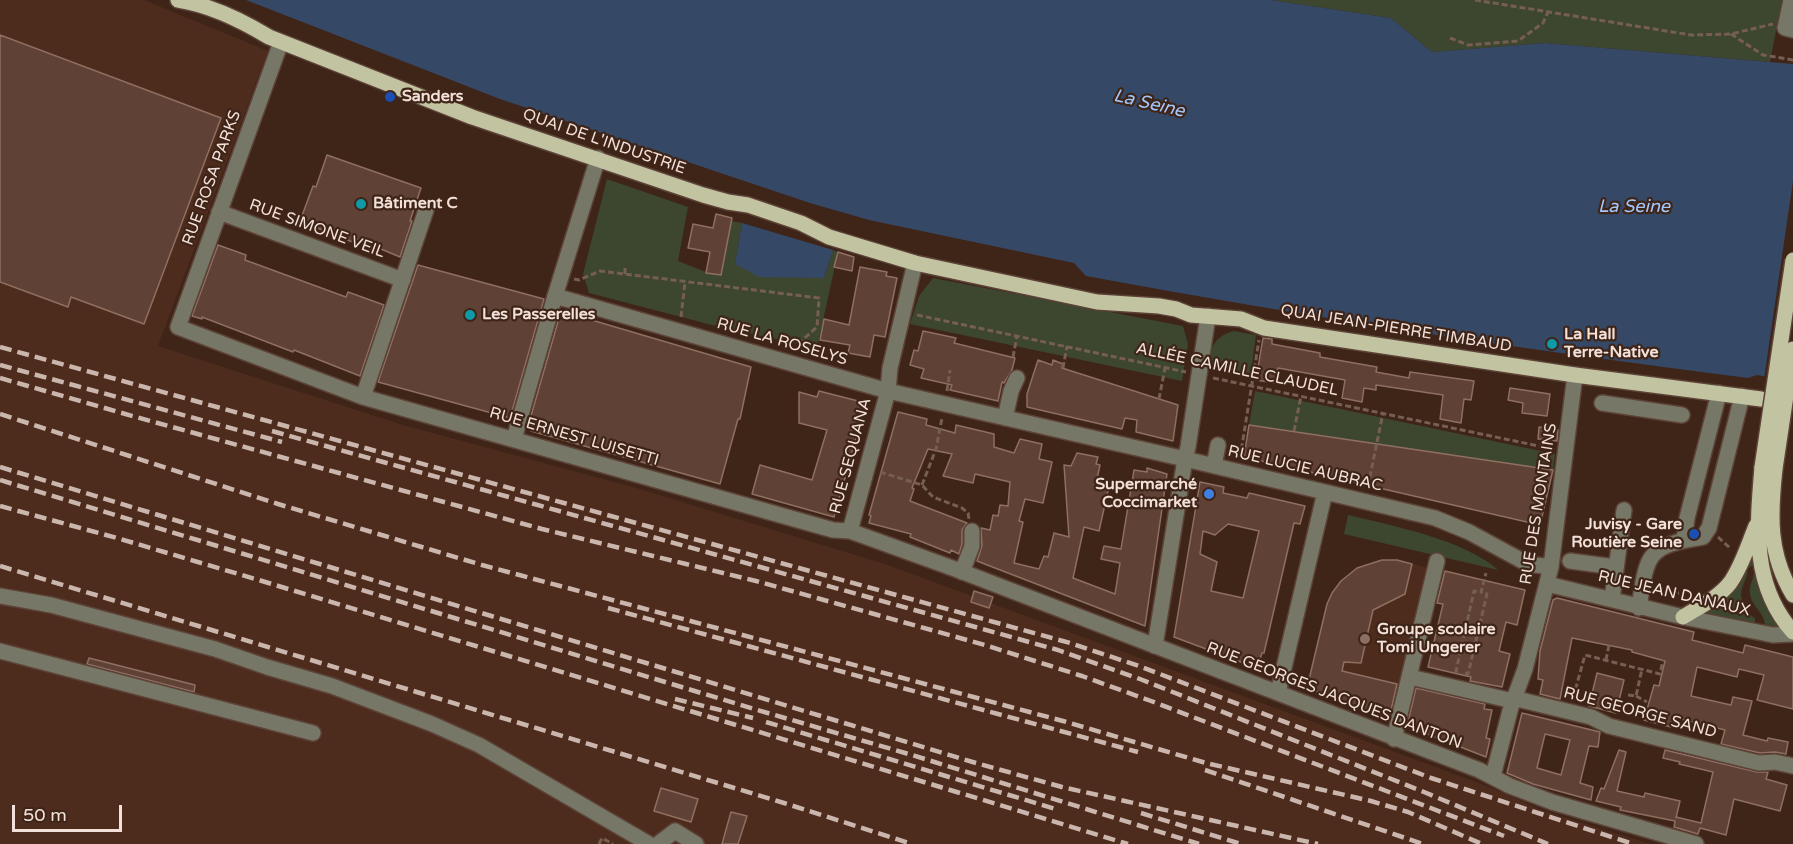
<!DOCTYPE html>
<html>
<head>
<meta charset="utf-8">
<style>
  body { margin:0 }
  #map { position:relative; width:1793px; height:844px; overflow:hidden; background:#3f2418; font-family:"Varela Round",sans-serif }
  canvas { display:block }
  .scale { position:absolute; left:12px; top:805px; width:110px; height:27px; box-sizing:border-box; border:3px solid #f3e1d9; border-top:0; padding-left:8px; font-size:18px; line-height:21px; white-space:nowrap; color:#f3e1d9; -webkit-text-stroke:4px #3f2418; paint-order:stroke }
</style>
</head>
<body>
<div id="map">
<canvas width="1793" height="844"></canvas>
<div class="scale">50 m</div>
</div>
<script>
const c = document.querySelector('canvas').getContext('2d');
c.lineJoin = 'round';
function fillPath(path, color) {
  c.fillStyle = color;
  c.fill(path, 'evenodd');
}
function strokePath(path, color, width, dash) {
  c.strokeStyle = color;
  c.lineWidth = width;
  c.lineCap = dash ? 'butt' : 'round';
  c.setLineDash(dash || []);
  c.stroke(path);
}
function label(font, color, halo, rows, align = 'center') {
  c.font = font + ' "Varela Round",sans-serif';
  c.lineWidth = 4.5;
  c.setLineDash([]);
  c.textBaseline = 'middle';
  c.strokeStyle = halo;
  c.fillStyle = color;
  for (const [text, x, y, turn = 0] of rows) {
    c.save();
    c.translate(x, y);
    c.rotate((+turn || 0) * Math.PI / 180);
    c.textAlign = isNaN(turn) ? turn : align;
    if (halo) c.strokeText(text, 0, 0);
    c.fillText(text, 0, 0);
    c.restore();
  }
}
fillPath(new Path2D(`
  M0,0H144L268,51L158,346L403,425L633,487L885,564L1487,786L1541,810L1650,844H0Z
  M1382,560H1397L1429,568L1393,721L1307,688L1327,604L1332,593L1341,581L1357,568Z`), '#4e2c1d');
fillPath(new Path2D(`
  M1271,0H1782L1770,62L1545,43L1432,52L1391,18Z
  M607,179L688,207L678,261L706,272L721,275L731,221L742,223L735,264L824,278L833,250L838,252L817,348L712,325L589,293L583,274Z
  M933,278L1183,326L1188,344L1182,381L910,324L919,296Z
  M1234,331L1256,335L1250,379L1207,369C1210,350 1213,336 1234,331Z
  M1255,391L1555,454L1553,470L1249,425Z
  M1348,515C1390,525 1466,540 1498,570L1344,534Z
  M1751,549C1756,570 1759,596 1771,615C1774,620 1777,622 1779,627L1765,626C1765,613 1752,607 1750,594C1748,584 1757,576 1753,565L1747,569C1748,575 1746,577 1744,583C1737,598 1744,608 1755,619V624L1703,614V610Z`), '#3d462f');
fillPath(new Path2D(`
  M246,0H1271L1391,18L1432,52L1545,43L1793,64V381L1757,375L1748,378C1527,350 1306,317 1086,276L1074,263L869,220L810,203L500,99Z
  M742,223L833,250L824,278L759,277L735,264Z`), '#354966');
fillPath(new Path2D(`
  M1793,181V384L1764,379Z`), '#3f2418');
const building = new Path2D(`
  M0,35L221,118L144,324L71,297L68,307L0,282Z
  M327,155L421,188L410,221H412L400,257L357,239L355,243L300,221L313,186L316,187Z
  M716,214L732,218L721,275L706,273L710,252L688,248L693,224L713,228Z
  M218,245L246,255L245,260L346,297L348,292L384,305L360,376L294,350L293,352L202,317V319L192,316Z
  M838,252L854,257L852,271L834,267Z
  M418,265L544,299L510,418L378,382Z
  M860,267L887,272L886,276L897,278L885,337L874,335L870,357L848,353L850,345L820,340L824,319L849,325Z
  M561,311L751,367L740,419H738L720,484L531,431L532,424L529,423Z
  M923,331L956,338L954,343L1015,358L1012,370L1004,383L1002,382L998,401L950,390L952,385L921,378L924,369L910,365L914,350L918,351Z
  M1263,338L1272,339V344L1320,353V357L1377,367L1376,372L1409,378L1410,372L1474,381L1471,400L1464,399L1461,423L1440,419L1443,395L1376,385V390L1364,388L1362,402L1342,398L1345,380L1278,368L1275,383L1256,380Z
  M1038,360L1052,365L1053,360L1063,364L1062,368L1178,405L1173,441L1136,432L1137,420L1125,418L1122,429L1027,407V394Z
  M1510,388L1550,394L1547,416L1522,413L1523,403L1508,400Z
  M819,391L866,403L834,517L752,494L760,465L812,480L827,430L799,423V392L817,397Z
  M898,412L927,419L926,425L955,433L956,425L994,434V447L1014,453L1020,439L1042,444L1039,459L1052,462L1043,503L1025,499L1019,521L1023,522L1014,563L1039,569L1044,556L1048,557L1054,533L1069,537L1064,465L1071,466L1077,453L1098,457L1096,464L1100,465L1097,479L1110,482L1099,531L1084,527L1073,578L1115,594L1120,563L1101,559L1104,546L1121,549L1134,470L1147,472V468L1167,474L1145,626L977,561L982,546L981,528L990,530L993,515L998,516L1000,505L1008,506L1010,482L975,474L973,483L943,476L952,454L928,449L912,488L914,489L910,501L967,523L962,530V544L959,554L951,550L950,553L910,537L911,534L869,523L871,516L869,515Z
  M1249,425L1553,470L1540,525L1244,457Z
  M1539,427L1558,430L1557,441L1538,439Z
  M1200,482L1224,487L1223,493L1247,498L1249,493L1305,506L1300,524L1294,523L1264,653H1262L1257,668L1174,637ZM1228,524L1259,531L1243,598L1211,591L1217,562L1200,554L1203,531L1215,535Z
  M1382,560H1397L1412,564L1405,594L1373,610L1361,663L1344,662L1342,671L1397,684L1389,719L1307,688L1327,604L1332,593L1341,581L1357,568Z
  M1445,571L1525,590L1517,625L1506,622L1499,651L1510,654L1502,687L1470,681L1471,677L1428,667L1443,604L1437,603Z
  M974,591L993,597L989,608L971,602Z
  M1557,598L1694,632L1692,640L1743,653L1745,645L1793,657V709L1757,700L1764,675L1739,669L1737,677L1697,667L1691,696L1731,705L1733,697L1752,701L1743,735L1767,741L1768,738L1788,742L1786,754L1775,752L1760,753L1721,744L1725,730L1673,717L1671,727L1644,720L1654,685L1659,686L1665,661L1632,652V650L1572,638L1560,699L1540,694L1543,680L1538,679L1540,651L1553,600Z
  M89,658L195,685L194,692L87,664Z
  M1597,673L1624,680L1616,713L1589,706Z
  M1416,688L1485,704L1484,709L1492,710L1486,738L1490,739L1486,757L1407,726Z
  M1522,713L1600,732L1598,747L1589,746L1580,783L1593,787L1591,800L1533,784L1507,773ZM1545,734L1570,740L1561,775L1537,768Z
  M1619,750L1626,752L1617,791L1644,797L1645,793L1680,801L1676,818V817L1701,823L1713,772L1679,764L1680,762L1663,758L1665,750L1757,772H1768L1766,779L1787,785L1780,811L1734,799L1726,835L1700,828L1698,834L1674,827L1675,821L1620,810L1621,807L1596,801L1601,788L1604,789Z
  M661,788L698,799L691,822L654,811Z
  M731,812L747,816L738,844H722Z`);
fillPath(building, '#5f4235');
strokePath(building, '#8f6f61', 1.5);
const minor = new Path2D(`
  M1791,0L1785,28L1793,30
  M281,42L178,327L363,397L833,530L850,531L955,569L1479,770L1510,786L1552,802L1696,844
  M219,212L403,280
  M555,296L888,391L1185,459L1155,646
  M1208,316L1188,447L1185,459L1435,518L1469,532L1528,564L1551,567
  M363,397L426,210
  M1602,403L1682,415
  M1005,418L1011,391L1017,378
  M514,439L555,296L598,158
  M1214,466L1218,445
  M850,531L888,391L890,368L915,263
  M1684,540L1687,518L1719,393
  M1570,561L1615,567
  M962,572L972,546V531
  M1547,584L1683,617L1773,635L1793,634
  M0,596L51,605L215,649L267,667L332,686L432,724L479,745L649,844
  M1612,599L1624,510
  M1639,608C1647,554 1646,546 1703,537L1709,528L1742,396
  M0,651L313,733
  M1410,677L1513,701
  M1278,693L1325,492
  M1513,698L1591,717L1609,726L1759,763L1775,762L1793,766
  M1394,739L1437,561
  M1493,776L1511,707L1525,669L1551,567L1575,375
  M658,844L675,831L696,844`);
const major = new Path2D(`
  M178,0C210,5 241,20 269,37L472,117L703,195L728,202L748,205L801,223L829,237L915,263L1097,302L1159,306L1176,309L1191,315L1241,319L1264,328L1575,375L1761,399
  M1762,467C1757,526 1751,585 1793,632
  M1775,469C1770,515 1768,553 1793,595
  M1683,617C1699,607 1718,598 1730,583C1742,566 1748,545 1756,526`);
strokePath(minor, '#5c4237', 18);
strokePath(major, '#5c4237', 18);
strokePath(new Path2D(`
  M1475,0L1691,35L1731,34L1773,24
  M1731,34L1763,55L1793,60
  M1450,38L1468,45L1518,41L1543,23L1548,12
  M625,274V266
  M574,279L579,280L600,271L819,298L817,327L800,342L797,350
  M917,315L1186,372
  M681,317L685,282
  M1013,357L1017,336
  M1063,368L1067,346
  M1213,378L1553,449
  M947,391L950,370
  M1159,399L1165,368
  M1294,431L1301,396
  M1240,458L1259,340
  M880,472L922,485L933,497L962,508L968,513L969,519
  M922,485L936,449L942,418
  M1368,486L1383,413
  M1718,537L1731,549
  M1660,595L1679,593
  M1606,660L1609,645
  M1458,671H1456L1474,591L1481,592
  M1465,673L1468,674L1487,594L1481,592L1486,573
  M1628,695L1636,696L1642,669
  M1636,696L1647,702
  M1573,698L1585,655L1660,674L1663,660
  M599,844L602,838L613,844`), '#765e53', 3, [6, 3]);
strokePath(minor, '#777767', 15);
strokePath(major, '#c2c3a0', 15);
strokePath(new Path2D(`
  M0,347L1070,643L1139,666L1431,778L1633,844
  M0,365L282,442
  M0,378L136,417L542,529L756,581L985,645L1082,676L1151,701L1504,836
  M0,414L278,504L482,565L1063,721L1206,763L1371,801L1408,812L1482,844
  M272,431L1058,650L1140,679L1424,792L1548,844
  M0,467L976,763L1062,787L1318,844
  M0,480L754,709L912,755L1199,844
  M0,506L117,538L262,581L1128,844
  M0,566L784,803L912,844
  M608,608L1138,752
  M675,699L753,718
  M766,722L1059,810
  M1205,770L1423,844
  M1141,813L1241,844`), '#cab6ad', 4.5, [12, 6]);
const majorBridge = new Path2D(`
  M1762,467L1793,260
  M1775,469L1793,349`);
strokePath(majorBridge, '#5c4237', 18, []);
strokePath(majorBridge, '#c2c3a0', 15);
for (const [x, y, r, color] of [
  [390,97,6,"#1a4fb4"],
  [361,204,6,"#0f9aa8"],
  [470,315,6,"#0f9aa8"],
  [1552,344,6,"#0f9aa8"],
  [1209,494,6,"#3f7fe0"],
  [1694,534,6,"#1a4fb4"],
  [1365,639,6,"#8d6e63"]
]) {
  const dot = new Path2D();
  dot.arc(x, y, r, 0, 2 * Math.PI);
  c.fillStyle = color;
  c.fill(dot);
  strokePath(dot, '#3f2418', 2);
}
label('bold 16px', '#f3e1d9', '#3f2418', [
  ["Sanders",402,97],
  ["Bâtiment C",373,204],
  ["Les Passerelles",482,315],
  ["La Hall",1564,335],
  ["Terre-Native",1564,353],
  ["Supermarché",1197,485,"right"],
  ["Coccimarket",1197,503,"right"],
  ["Juvisy - Gare",1682,525,"right"],
  ["Routière Seine",1682,543,"right"],
  ["Groupe scolaire",1377,630],
  ["Tomi Ungerer",1377,648]
], 'left');
label('16px', '#f3e1d9', '#3f2418', [
  ["QUAI DE L'INDUSTRIE",604,142,19],
  ["RUE ROSA PARKS",212,178,-70],
  ["RUE SIMONE VEIL",317,229,20],
  ["QUAI JEAN-PIERRE TIMBAUD",1396,329,9],
  ["RUE LA ROSELYS",782,342,16],
  ["ALLÉE CAMILLE CLAUDEL",1237,370,12],
  ["RUE ERNEST LUISETTI",574,437,16],
  ["RUE SEQUANA",851,456,-75],
  ["RUE LUCIE AUBRAC",1305,469,13],
  ["RUE DES MONTAINS",1539,504,-81],
  ["RUE JEAN DANAUX",1674,594,13],
  ["RUE GEORGES JACQUES DANTON",1334,696,21],
  ["RUE GEORGE SAND",1640,713,15]
]);
label('italic 18px', '#a2c7fd', '#3f2418', [
  ["La Seine",1149,104,13],
  ["La Seine",1634,207]
]);
</script>
</body>
</html>
